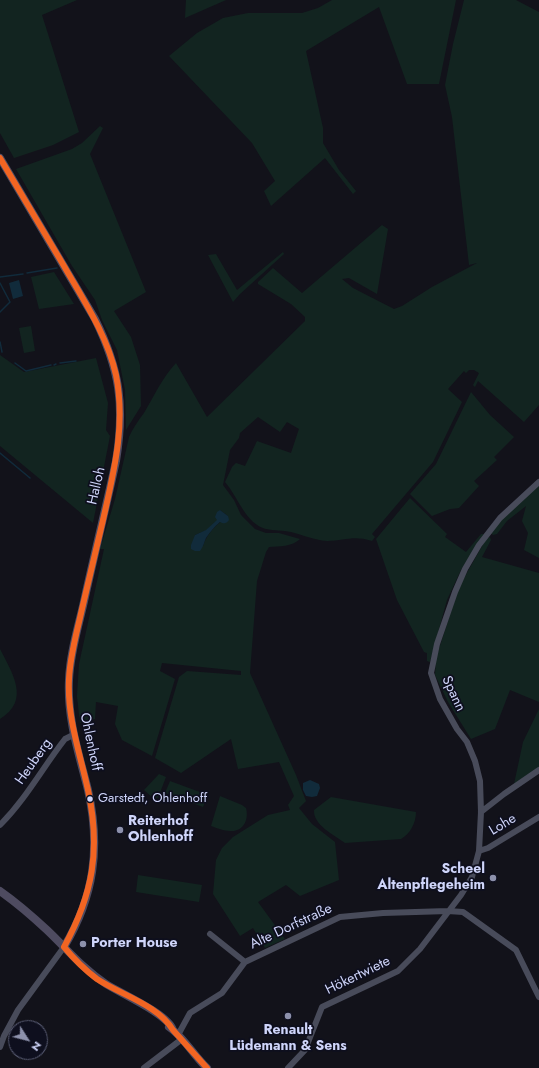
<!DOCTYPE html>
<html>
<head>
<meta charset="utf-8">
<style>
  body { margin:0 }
  #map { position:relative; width:539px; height:1068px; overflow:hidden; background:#12121a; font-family:Jost,sans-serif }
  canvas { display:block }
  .north { position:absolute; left:8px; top:1020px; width:40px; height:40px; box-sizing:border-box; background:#0e0f1e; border:1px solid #5b5e76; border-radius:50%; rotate:126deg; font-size:11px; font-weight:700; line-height:16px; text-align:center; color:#cfd5fa }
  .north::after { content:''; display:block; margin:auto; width:14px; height:18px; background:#8d91ac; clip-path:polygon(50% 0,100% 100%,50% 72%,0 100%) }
</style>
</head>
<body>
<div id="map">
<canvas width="539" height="1068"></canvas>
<div class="north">N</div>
</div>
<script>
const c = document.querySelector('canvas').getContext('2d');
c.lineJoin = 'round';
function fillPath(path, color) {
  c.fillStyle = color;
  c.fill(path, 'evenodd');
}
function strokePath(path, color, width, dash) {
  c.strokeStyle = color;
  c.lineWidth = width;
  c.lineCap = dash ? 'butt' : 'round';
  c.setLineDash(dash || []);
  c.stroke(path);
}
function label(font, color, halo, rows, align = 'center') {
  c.font = font + ' Jost,sans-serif';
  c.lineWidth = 3.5;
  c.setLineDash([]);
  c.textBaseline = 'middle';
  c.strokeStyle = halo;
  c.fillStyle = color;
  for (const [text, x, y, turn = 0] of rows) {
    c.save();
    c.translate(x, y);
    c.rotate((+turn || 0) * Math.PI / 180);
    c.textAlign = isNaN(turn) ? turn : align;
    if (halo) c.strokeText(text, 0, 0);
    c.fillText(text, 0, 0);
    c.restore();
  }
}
fillPath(new Path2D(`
  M0,0H77L42,15L79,132L53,145L14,158L0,133Z
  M186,0H226L185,18Z
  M332,0H456L439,84H407L379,7L306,51L323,128V143L339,170L356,191L353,194L325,158L271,206L264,191L275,181L252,143L169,56L197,33L223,18L248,13H302L318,8Z
  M464,0H516L539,12V405L524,422L478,381L475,387L473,385L479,373L474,370H469L466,373L464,371L448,389L462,402L433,462L372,534L375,537L372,541C353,535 345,541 327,541C314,540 303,535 291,532C283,530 274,531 266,529C246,524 238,497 225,482L232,467L236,463L245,466L257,441L291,453L299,429L287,422L280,432L258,417L240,433L239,438L230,450L223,485L234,500L241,515L255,529L266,533H279L300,539C292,547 279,546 269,547L266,552L257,581L250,673L296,775L306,801L299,808L312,824L335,842L339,880L300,896L286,885L258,902L285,939L265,948L253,928L240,936L213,894L216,860L222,848L233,837L268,815L290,810L288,805L294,796L279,762L238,769L231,739L181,773L155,758L179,677L187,671L241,675V671L162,663L160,671L175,679L152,756L122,740L115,724L118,706L96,702L95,719L80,723L77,696L79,664L104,549H100L115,499L129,437C133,428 138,421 144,413C154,396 162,378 176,363L207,417L305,321V317L291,304L258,284V282L273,268L302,293L382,225L388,229L377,294L349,278L342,279L353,288L394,309L402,306L432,287L477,263L469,265L452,117L445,85L453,44ZM220,510L228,516C217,524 207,533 203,546L195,535L207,530L218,520Z
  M100,126L103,128L90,154L146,292L114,311L131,337L140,365L141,406L126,430L125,390L117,350L102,320L95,300L72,266L16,169L72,149L82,143Z
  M283,252L284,254L240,294L233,302L208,255L216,254L237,290Z
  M54,272L74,304L39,309L31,277Z
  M31,326L35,351L24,353L19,328Z
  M0,355L24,372L96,358L108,403L106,430L110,436L93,523L0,446Z
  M471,392L490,415L514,437L494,457L497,460L474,481L479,486L459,508L450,509L432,516L410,494L436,464Z
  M539,485V558L524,550L528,533L522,521L526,506L507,521L497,534L493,535L491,533L504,517Z
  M410,498L447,534L445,537L466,552L481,534H484L461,570L447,600L430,662L427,661V653L424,652L397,600L376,539Z
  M490,537L491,540L482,557L539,573V702L510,690L495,729L471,739L448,702L435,675L436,658L459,587L486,539Z
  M0,649C12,673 31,700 0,719Z
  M539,709V767L514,784L523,742Z
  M159,774L166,777L158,798L154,799L144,790Z
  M170,781L208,795L203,807L165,793Z
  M220,796L242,805L246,808C249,819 244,832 230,831C224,831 217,828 211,826Z
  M331,797L416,812C416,823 410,834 401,839L345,843C334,835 313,825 314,810Z
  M138,875L202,885L199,902L136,892Z`), '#122420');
fillPath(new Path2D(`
  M19,280L23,296L13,299L9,283Z
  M220,510L228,516L229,520C226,524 224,524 220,522C214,527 210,532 206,538C204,543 203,547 200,551H195L191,549V545L195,535L206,530L217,520L215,517L217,512Z
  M310,780L319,784L320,788L317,796L312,797L306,796L303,790V783Z`), '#112b3b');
strokePath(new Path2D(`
  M27,273L57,268
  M0,277L23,274
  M0,283L10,302L0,312
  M0,342L2,352
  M15,363L26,371L51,365
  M60,363L76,361
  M54,365L56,364
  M0,453L30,478`), '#112b3b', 1.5);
strokePath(new Path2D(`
  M481,812L504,794L539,770
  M0,825C26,799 43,767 65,739L73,735
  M479,851L488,848L539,817
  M210,934L245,962
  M178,1035L190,1013L222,993L245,962L340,917L383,913L448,911L463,912L516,950L539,997
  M0,1047L4,1036L18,1010L64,947
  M144,1068L182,1039
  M288,1068L305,1050L322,1007L398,971L420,949L461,895L472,877L479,851L481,812L480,781L475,761L467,742L457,729L440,699L431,673L437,644L455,592L465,569L479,545L500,518L539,482`), '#484b5a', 6);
strokePath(new Path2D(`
  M0,158L95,319C120,370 125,406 116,461C106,507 95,552 85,597C79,625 70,652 69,680C67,719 79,754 88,790C101,848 94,897 64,947
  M0,891C17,903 32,916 47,930C67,949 83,969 106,984C122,994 168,1014 173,1030
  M169,1027C183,1036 194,1056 207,1068`), '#4e4b60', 8);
strokePath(new Path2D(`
  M0,158C21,194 43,230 64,266C84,301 107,335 116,375C126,425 114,471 103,520C96,549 89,579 82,609C77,632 70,655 69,679C67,718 80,753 88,790C101,849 93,894 64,947
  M64,947C74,959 85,970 97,979C121,995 158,1005 173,1030L207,1068`), '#f26522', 6);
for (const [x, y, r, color] of [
  [90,799,3.5,"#cfd5fa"],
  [120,830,4,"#8d91ac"],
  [493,878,4,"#8d91ac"],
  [83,944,4,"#8d91ac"],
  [288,1016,4,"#8d91ac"]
]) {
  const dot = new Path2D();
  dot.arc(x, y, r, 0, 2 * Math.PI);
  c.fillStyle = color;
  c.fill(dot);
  strokePath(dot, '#0e0f1e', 1.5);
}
label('13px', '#cfd5fa', '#0e0f1e', [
  ["Garstedt, Ohlenhoff",98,799]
], 'left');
label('14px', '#cfd5fa', '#0e0f1e', [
  ["Halloh",97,486,-77],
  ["Spann",453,694,65],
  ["Ohlenhoff",90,742,78],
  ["Heuberg",34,762,-55],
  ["Lohe",503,825,-31],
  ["Alte Dorfstraße",291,927,-25],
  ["Hökertwiete",358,976,-26]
]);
label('bold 14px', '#cfd5fa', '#0e0f1e', [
  ["Reiterhof",128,822],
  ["Ohlenhoff",128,838],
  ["Scheel",485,870,"right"],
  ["Altenpflegeheim",485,886,"right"],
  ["Porter House",91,944],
  ["Renault",288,1031,"center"],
  ["Lüdemann & Sens",288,1047,"center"]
], 'left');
</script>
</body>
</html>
